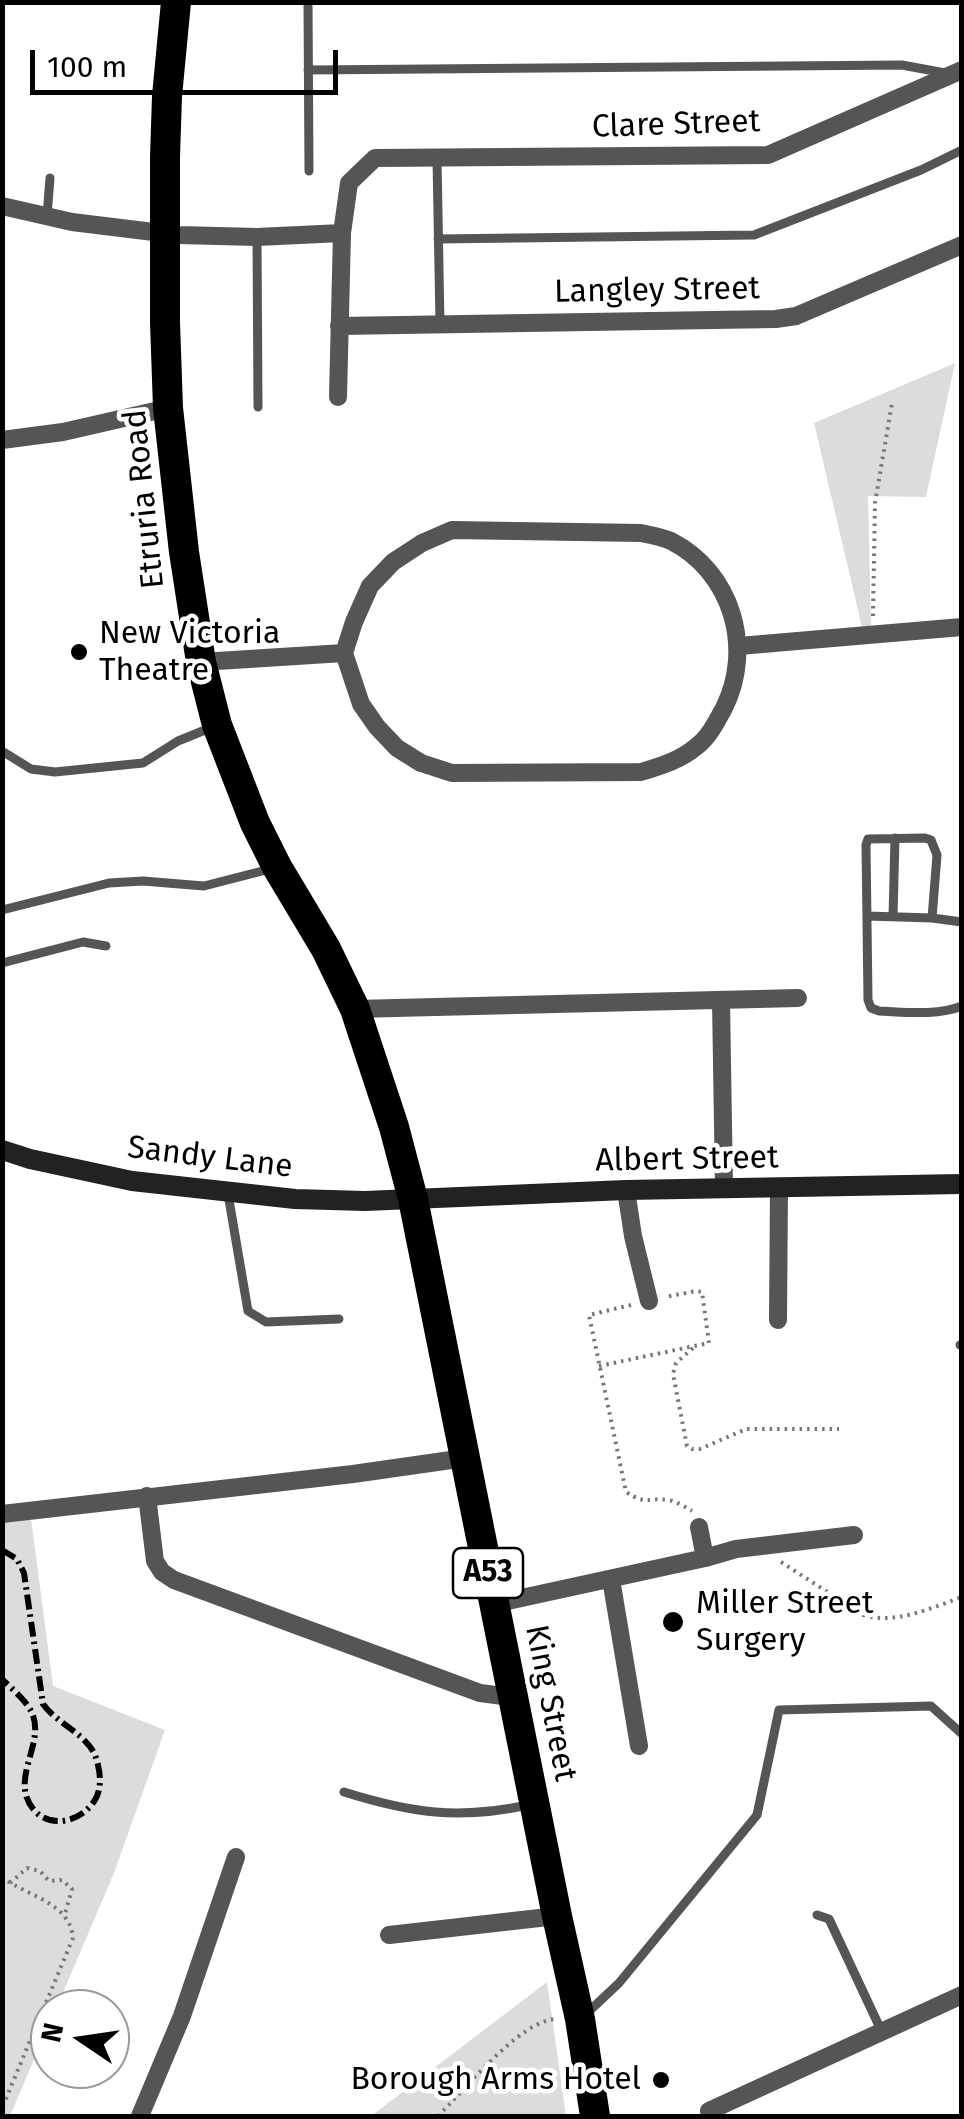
<!DOCTYPE html>
<html>
<head>
<meta charset="utf-8">
<style>
  body { margin:0 }
  #map { position:relative; width:964px; height:2119px; overflow:hidden; background:#fff; font-family:"Fira Sans",sans-serif }
  canvas { display:block }
  .frame { position:absolute; inset:0; border:5px solid #000; pointer-events:none }
  .north { position:absolute; left:30px; top:1989px; width:100px; height:100px; box-sizing:border-box; background:#fff; border:2px solid #999; border-radius:50%; rotate:283deg; font-size:28px; font-weight:700; line-height:40px; text-align:center; color:#000 }
  .north::after { content:''; display:block; margin:auto; width:35px; height:45px; background:#000; clip-path:polygon(50% 0,100% 100%,50% 72%,0 100%) }
  .scale { position:absolute; left:30px; top:50px; width:308px; height:45px; box-sizing:border-box; border:5px solid #000; border-top:0; padding-left:12px; font-size:30px; line-height:35px; white-space:nowrap; color:#000; -webkit-text-stroke:8px #fff; paint-order:stroke }
</style>
</head>
<body>
<div id="map">
<canvas width="964" height="2119"></canvas>
<div class="frame"></div>
<div class="north">N</div>
<div class="scale">100 m</div>
</div>
<script>
const c = document.querySelector('canvas').getContext('2d');
c.lineJoin = 'round';
function fillPath(path, color) {
  c.fillStyle = color;
  c.fill(path, 'evenodd');
}
function strokePath(path, color, width, dash) {
  c.strokeStyle = color;
  c.lineWidth = width;
  c.lineCap = dash ? 'butt' : 'round';
  c.setLineDash(dash || []);
  c.stroke(path);
}
function label(font, color, halo, rows, align = 'center') {
  c.font = font + ' "Fira Sans",sans-serif';
  c.lineWidth = 9;
  c.setLineDash([]);
  c.textBaseline = 'middle';
  c.strokeStyle = halo;
  c.fillStyle = color;
  for (const [text, x, y, turn = 0] of rows) {
    c.save();
    c.translate(x, y);
    c.rotate((+turn || 0) * Math.PI / 180);
    c.textAlign = isNaN(turn) ? turn : align;
    if (halo) c.strokeText(text, 0, 0);
    c.fillText(text, 0, 0);
    c.restore();
  }
}
fillPath(new Path2D(`
  M955,363L926,497L868,496L871,626L862,627L814,423Z
  M30,1511L53,1686L165,1730L114,1873L56,2009H50V2022L10,2116H3L2,1515Z
  M547,1982L566,2116H371Z`), '#dcdcdc');
strokePath(new Path2D(`
  M873,616L875,503L892,403
  M631,1305L589,1315L626,1492C648,1506 647,1497 668,1500C676,1501 685,1507 692,1511
  M693,1348L676,1363L673,1374L687,1446L692,1449H700L746,1429H839
  M599,1366L709,1343L702,1292L696,1291L665,1297
  M781,1562L863,1615C895,1625 931,1608 962,1597
  M2,1877C26,1896 70,1902 73,1938L2,2108
  M10,1883L27,1868L40,1871L49,1881L62,1880L72,1889L64,1917
  M438,2116C464,2091 520,2020 556,2019`), '#777', 4, [2.5, 5]);
strokePath(new Path2D(`
  M308,2L309,171
  M308,70L902,65L945,73
  M437,159L440,324
  M47,216L50,178
  M257,237L258,407
  M438,239L754,235L921,170L962,150
  M2,751L31,769L55,772L143,763L178,741L210,728
  M2,910L109,883L143,881L204,886L274,868
  M867,916L932,918
  M893,917L895,838
  M962,922L932,918L937,855L931,840L925,838L868,839L866,845L868,1000L871,1008L879,1011C905,1012 937,1016 962,1006
  M2,963L83,942L106,946
  M228,1194L248,1311L266,1322L339,1319
  M960,1345H962
  M344,1792C411,1813 459,1820 528,1805
  M817,1915L829,1919L881,2030
  M584,2016L619,1983L757,1815L779,1710L931,1706L962,1734`), '#555', 9);
strokePath(new Path2D(`
  M2,206L72,222L178,235L257,237L342,233
  M339,326L776,319L796,316L962,245
  M338,397L342,233L349,183L375,158L768,155L962,70
  M2,440L63,432L168,408
  M452,530L641,533C651,535 662,537 671,541C732,572 754,648 724,708C717,721 709,737 697,746C681,760 661,766 641,772L452,773L421,763L397,748L377,727L361,704L344,653L354,622L370,586L393,562L422,543Z
  M739,646L962,627
  M201,662L344,653
  M721,1000L724,1188
  M355,1009L798,998
  M626,1190L633,1236L649,1301
  M778,1320L779,1188
  M147,1496L155,1561L162,1572L174,1580L480,1693L503,1696L512,1694
  M2,1514L353,1474L465,1458
  M699,1527L705,1558
  M611,1579L639,1746
  M494,1604L705,1558L736,1549L854,1535
  M389,1935L557,1916
  M709,2111L962,1995
  M140,2116L182,2016L236,1857`), '#555', 18);
strokePath(new Path2D(`
  M2,1150L30,1159L132,1181L295,1199L365,1201L626,1190L962,1184`), '#222', 20);
strokePath(new Path2D(`
  M176,2L167,96L165,157V322L168,408L184,552L201,662L217,725L255,823L277,867L326,949L355,1009L394,1127L413,1199L557,1916L580,2019L595,2116`), '#000', 30);
strokePath(new Path2D(`
  M2,1550L17,1559L24,1573L43,1704C57,1724 89,1735 96,1758C100,1770 102,1784 97,1796C86,1820 52,1831 34,1810C8,1780 46,1744 32,1713C26,1700 12,1689 2,1679`), '#000', 6, [15, 5, 2.5, 5]);
for (const [x, y, r, color] of [
  [79,652,10,"#000"],
  [673,1622,12,"#000"],
  [661,2080,10,"#000"]
]) {
  const dot = new Path2D();
  dot.arc(x, y, r, 0, 2 * Math.PI);
  c.fillStyle = color;
  c.fill(dot);
  strokePath(dot, '#fff', 4);
}
for (const [x, y, w] of [
  [488,1573,70]
]) {
  const box = new Path2D();
  box.roundRect(x - w / 2, y - 25, w, 50, 8);
  c.fillStyle = '#fff';
  c.fill(box);
  strokePath(box, '#000', 2.5);
}
label('bold 30px', '#000', null, [
  ["A53",488,1573]
]);
label('32px', '#000', '#fff', [
  ["Clare Street",676,125,-2],
  ["Langley Street",657,291,-1],
  ["Etruria Road",145,499,-96],
  ["Sandy Lane",210,1158,7],
  ["Albert Street",687,1160,-1],
  ["King Street",550,1703,79]
]);
label('32px', '#000', '#fff', [
  ["New Victoria",99,634],
  ["Theatre",99,671],
  ["Miller Street",696,1604],
  ["Surgery",696,1641],
  ["Borough Arms Hotel",641,2080,"right"]
], 'left');
</script>
</body>
</html>
